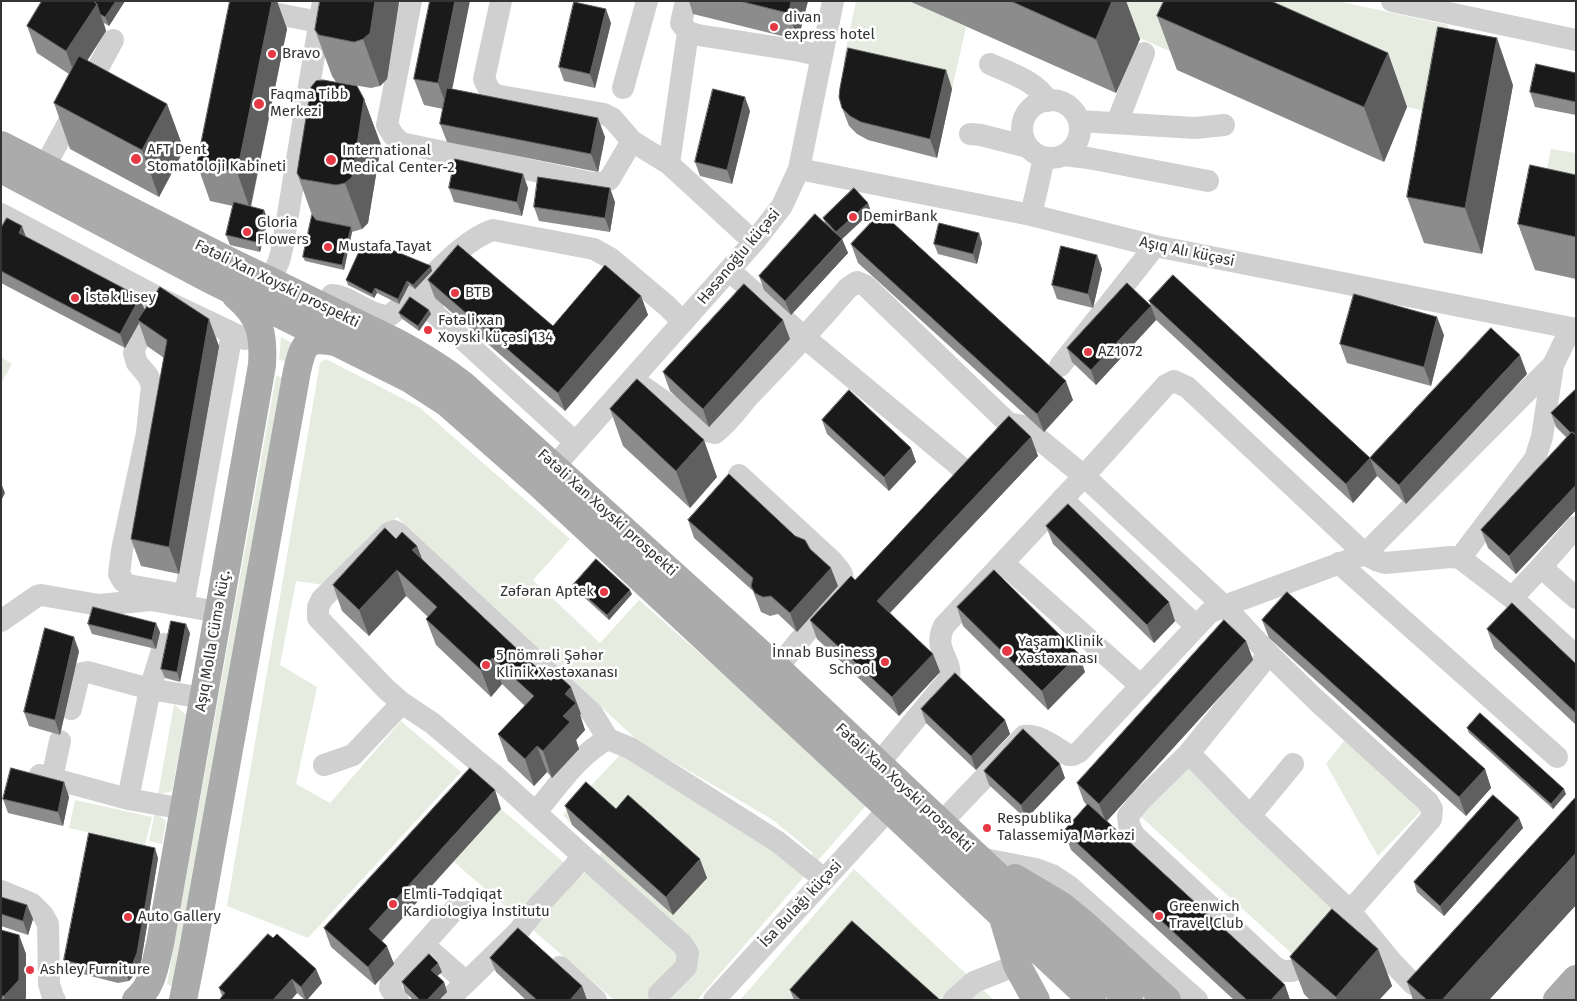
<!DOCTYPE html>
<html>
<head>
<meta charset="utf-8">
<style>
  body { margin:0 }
  #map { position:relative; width:1577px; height:1001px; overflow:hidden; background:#fff; font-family:"Fira Sans",sans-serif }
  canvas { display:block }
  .frame { position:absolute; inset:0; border:2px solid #333; pointer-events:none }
</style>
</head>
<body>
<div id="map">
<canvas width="1577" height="1001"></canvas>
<div class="frame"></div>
</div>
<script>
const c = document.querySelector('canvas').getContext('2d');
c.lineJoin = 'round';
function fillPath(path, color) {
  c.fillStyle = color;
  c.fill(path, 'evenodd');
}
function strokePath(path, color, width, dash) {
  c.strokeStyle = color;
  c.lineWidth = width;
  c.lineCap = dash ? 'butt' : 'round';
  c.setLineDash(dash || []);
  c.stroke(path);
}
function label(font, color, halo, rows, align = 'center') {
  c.font = font + ' "Fira Sans",sans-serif';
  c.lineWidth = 5;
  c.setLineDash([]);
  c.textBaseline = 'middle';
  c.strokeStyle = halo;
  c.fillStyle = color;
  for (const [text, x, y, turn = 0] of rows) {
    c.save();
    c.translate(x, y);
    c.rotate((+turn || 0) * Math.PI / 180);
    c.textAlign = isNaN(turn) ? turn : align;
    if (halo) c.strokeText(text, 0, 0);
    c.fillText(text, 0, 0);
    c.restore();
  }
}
fillPath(new Path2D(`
  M856,1H910L966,27L952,89L855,67L843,63Z
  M1055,1H1337L1448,25L1430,112L1183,57Z
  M1551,149L1576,153V195L1543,188Z
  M281,337L292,343L286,361L279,360Z
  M1,357L12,364L1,384Z
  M326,359L419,407L570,539L533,580L600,643L639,600L869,802L697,1000H614L454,862L501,809L581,877L602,852L673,915L706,877L623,828L593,801L572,825L563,815L621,754L800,869L813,853L773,820L638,741L397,517L331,586L296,581L280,665L317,687L296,784L330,803L401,721L461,772L308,938L227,906L320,363Z
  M276,376L286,378L176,988L167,984Z
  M174,704L186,715L172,791L158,795Z
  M1347,737L1425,807L1378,856L1326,764Z
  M1188,758L1350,905L1300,961L1138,814Z
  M75,800L152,817L145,845L69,828Z
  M155,812L166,821L162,844L149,841Z
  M854,869L994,1000H740Z`), '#e6ecdf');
strokePath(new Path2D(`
  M411,1L387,125L393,135L401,143L592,183H601L609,180L632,141
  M501,1L484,79L489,89L495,95L604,114L612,118L632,141L669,164L754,242
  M686,1L681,23L688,32L698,35L800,51L822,56
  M1392,1L1576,40
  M252,9L319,22
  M990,64C1012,74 1035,80 1048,101
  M623,88L647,1
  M1022 129a29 29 0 1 1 58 0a29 29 0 1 1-58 0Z
  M1079,121L1195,128L1224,125
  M1117,123L1144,53
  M970,134L981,135L1028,147
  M1064,155L1088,158L1208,181
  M669,164L688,32
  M44,168L113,40
  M799,169L1031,215L1155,246L1576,329
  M1,214L159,298L245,339
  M1031,215L1044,158
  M729,270L805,338L963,469
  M438,273C429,291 426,296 435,314L575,442
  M270,281L279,261L283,245L323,1
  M156,304L135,347L134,353L137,363L148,376L152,385L147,433L122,550L119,574L123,581L128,585L185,595L232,333
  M324,307L332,295C352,297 371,317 389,316C420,293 458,241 493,230L594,249L610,258L667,306L683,322
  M1060,366L1155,246
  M632,379L706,431L715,433C729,422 738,409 749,396C783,361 816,325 848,288L857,282L866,286L1008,423L1023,426L1084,476L1224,606L1269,654
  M739,475L831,560C841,571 846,575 841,590L777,668
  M543,479L754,242L782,206L799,169L833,1
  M1062,499L1196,626
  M1460,558L1512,598L1576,656
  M1003,563L1141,686
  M1339,563L1557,757
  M1541,567L1576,527
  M1512,598L1541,567L1576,598
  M1,621L37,596L41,595L99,605L151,600L218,612
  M164,644L150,689L203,698
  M1269,654L1315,699L1428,802L1432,809L1431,819L1350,911L1306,966L1292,971H1283L1275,967L1134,835L1129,825L1128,816L1140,801L1189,753Z
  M71,709L78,680L82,673L88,672L150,689L128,799
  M1189,753L1250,816L1350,911L1391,961L1413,984
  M879,763L949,679C953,658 932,651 944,626L1084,476L1166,385L1174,381L1187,387L1365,554L1553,365
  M324,765L353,755L402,703
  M40,775L128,799L184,809
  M52,778L60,741
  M536,812C557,787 579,754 608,739L630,748L778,842L824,879
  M1250,816L1293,764
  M941,823L1024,736C1039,734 1055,747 1068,755H1073L1079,752L1209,613L1224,606L1365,554L1378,561L1385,563L1451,557L1460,558L1535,459L1542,437L1553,365L1571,328
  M582,855L682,944L688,953L686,967L659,994
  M979,858L1036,869L1052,875L1070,887L1197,1000
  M1,891L32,904L43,915L48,924L49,984L53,997L55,1000
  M424,945L466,982
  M560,967L596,1000
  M398,1000L390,988L391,981L464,899
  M448,1000L518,932L538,906L575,866L582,855L493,774L477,761L432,723L402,703L386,689L318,618V607L322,599L389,533L394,531L398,533L592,713L608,739
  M714,1000L889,809
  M954,1000L974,982L1017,965`), '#d0d0d0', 22);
strokePath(new Path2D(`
  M1,145L223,258L396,342C420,355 442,368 463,385L782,673L1129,1000
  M1,169L207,278L410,379L447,403L539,484L889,809L1092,1000
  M1015,878L1062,906L1084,924L1167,1000
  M1003,918L1017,965L1036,1000
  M136,1000C153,986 155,965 160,944L262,365C264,334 260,316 236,296
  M183,1000L193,950L297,371C304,340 308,337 339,343
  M1557,1000L1576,979`), '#ababab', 28);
fillPath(new Path2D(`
  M42,1H125L109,26L104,23L106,31L87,61L167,104L184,150L159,197L70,149L54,103L69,74L37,53L27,26Z
  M230,1H277L287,29L251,207L268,219L260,252L230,245L226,235L233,206L210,201L197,164Z
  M430,1L452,89L605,137L598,172L447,142L440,124L443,109L424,105L414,79Z
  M689,1H808L798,40L693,14Z
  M909,1H1126L1140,39L1116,93Z
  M399,2L387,79L380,86L371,88L336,82L332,76L315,30Z
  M1157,16L1388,53L1407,107L1384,162L1177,70Z
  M611,23L595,88L564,81L559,67Z
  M946,70L952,89L937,158L868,140L857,134L849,126L842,108Z
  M1576,73V115L1535,107L1530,92Z
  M1513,85L1482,254L1424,243L1407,197Z
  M364,99L381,145L368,223L362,229L352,232L344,270L305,261L303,257L312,215L297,173Z
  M750,111L732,184L700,176L695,162Z
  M1576,175V279L1535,270L1518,224Z
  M449,188H528L522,216L454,202Z
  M615,202L610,232L539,221L534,207Z
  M868,203L871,212L842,239L848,253L791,315L764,290L759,276L825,222L823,218Z
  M1,228L26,237L144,310L219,346L179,574L141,566L131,539L164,358L147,346L139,323L125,348L1,283Z
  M979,233L982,243L977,264L938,254L934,244Z
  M851,244L1073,400L1044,432L858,263Z
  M1097,255L1102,269L1093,308L1057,299L1052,285Z
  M432,271L415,289L409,285L399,304L377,293L374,298L348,285L346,280Z
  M428,280L553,326L641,296L648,315L565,411L435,298Z
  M1149,301L1370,458L1377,476L1353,503L1156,320L1096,385L1072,362L1067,348L1151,306Z
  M399,313L431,314L419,331L401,318Z
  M1444,335L1431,386L1347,363L1340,344Z
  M790,339L709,427L670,391L663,372Z
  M1527,374L1406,504L1377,476L1370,458Z
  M1576,389V510L1516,574L1488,548L1481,530L1567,438L1556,427L1551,413Z
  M610,409L717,477L690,508L623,446Z
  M822,420L911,448L916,462L889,491L827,434Z
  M1031,437L1038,456L890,613L933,654L940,672L899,716L817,639L810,620L855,580Z
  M688,520L795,536L810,549L838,586L797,632L778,614L770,616L761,612L758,604L753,591L694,538Z
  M1046,526L1175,621L1154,643L1053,544Z
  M396,539L417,546L422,559L581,714L580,715L585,730L576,740L579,749L552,778L547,772L534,786L508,761L498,734L525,706L502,684L491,697L436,645L426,619L428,617L406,596L369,636L342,611L333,585Z
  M573,585L632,594L609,620L575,589Z
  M957,607L1085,672L1048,710L963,626Z
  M1262,620L1485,769L1491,788L1466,816L1269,638Z
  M88,624L160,632L156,649L92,634Z
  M1487,629L1576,664V725L1494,648Z
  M190,633L180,682L165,678L161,669Z
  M1246,641L1253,660L1107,821L1285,985L1290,1000H1234L1071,850L1064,831L1087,805L1084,802L1077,783Z
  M79,651L60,735L29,726L24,712Z
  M921,709L1005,720L1010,734L976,770L926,723Z
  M1467,728L1566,794L1553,809L1469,733Z
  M984,771L1065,778L1026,819L989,785Z
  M64,782L69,797L63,826L8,813L3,799Z
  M565,806L616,809L707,878L673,915L572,825Z
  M501,809L382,941L394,964L375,985L331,947L324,928Z
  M1519,818L1523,828L1444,916L1417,892L1414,882Z
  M158,858L141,962L135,974L129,981L118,983L67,970L64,960Z
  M1,897L27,905L33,919L28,935L1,926Z
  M1576,905L1489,1000H1413L1407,982Z
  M1,930L19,935L26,954V998L24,1000H1Z
  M273,938L316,969L322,983L307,1000H305L297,993L291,1000H220L222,996L219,988Z
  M1378,949L1392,986L1379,1000H1310L1304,994L1290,957Z
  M490,958L582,986L587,1000H526L496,972Z
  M442,972L437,976L444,982L447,992L439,1000H413L405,992L402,982Z
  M790,990L940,1000H794Z`), '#8c8c8c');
fillPath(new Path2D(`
  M116,1H125L109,26L105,17Z
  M272,1H277L287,29L250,209L237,172Z
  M375,1H399V2L387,79L380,86L363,39Z
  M455,1H470L448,110L438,83Z
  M791,1H808L798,40L789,13Z
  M1112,1H1126L1140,39L1116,93L1096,39Z
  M97,4L106,31L76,78L66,51Z
  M606,9L611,23L595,88L590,74Z
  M1497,38L1513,85L1482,254L1465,208Z
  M1388,53L1407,107L1384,162L1364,107Z
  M946,70L952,89L937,158L930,139Z
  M745,97L750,111L732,184L727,170Z
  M364,99L381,145L368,223L362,229L345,183Z
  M167,104L184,150L159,197L142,150Z
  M598,118L605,137L598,172L591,154Z
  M523,174L528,188L522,216L517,202Z
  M610,188L615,202L610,232L605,218Z
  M868,203L871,212L842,239L848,253L791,315L785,301L840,242L836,232Z
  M264,210L268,219L260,252L256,242Z
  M22,226L27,240L19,233Z
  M351,227L352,232L344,270L342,265Z
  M979,233L982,243L977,264L973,254Z
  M1097,255L1102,269L1093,308L1088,294Z
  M431,266L432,271L415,289L413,285Z
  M407,281L409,285L399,304L398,299Z
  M375,288L377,293L374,298L372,294Z
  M641,296L648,315L565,411L558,393Z
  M140,297L145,311L138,320L139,323L125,348L120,334Z
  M1151,306L1156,320L1096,385L1091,370Z
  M429,310L431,314L419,331L418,326Z
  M1437,317L1444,335L1431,386L1424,367Z
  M209,319L219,346L179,574L169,547Z
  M783,320L790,339L709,427L703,409Z
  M1520,355L1527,374L1406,504L1399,485Z
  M1066,381L1073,400L1044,432L1037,414Z
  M1031,437L1038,456L884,619L877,601Z
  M704,440L717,477L690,508L676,471Z
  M911,448L916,462L889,491L884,477Z
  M1370,458L1377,476L1353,503L1346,484Z
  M1,483L5,493L1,501Z
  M1576,485V510L1516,574L1509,556Z
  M417,546L427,572L412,550Z
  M831,568L838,586L797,632L790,613Z
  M397,570L406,596L369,636L359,610Z
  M630,590L632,594L609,620L607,615Z
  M1169,602L1175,621L1154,643L1147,625Z
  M156,623L160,632L156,649L152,640Z
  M186,624L190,633L180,682L177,672Z
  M74,637L79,651L60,735L55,720Z
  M1246,641L1253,660L1106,822L1099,804Z
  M933,654L940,672L899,716L892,697Z
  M1079,654L1085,672L1048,710L1042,691Z
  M492,658L502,684L491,697L481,670Z
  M571,687L581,714L580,715L585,730L576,740L579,749L552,778L543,751L563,716L565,694Z
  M1005,720L1010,734L976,770L971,756Z
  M537,746L547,772L534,786L525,759Z
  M1060,764L1065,778L1026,819L1021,805Z
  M1485,769L1491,788L1466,816L1459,797Z
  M64,782L69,797L63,826L58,812Z
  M1564,789L1566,794L1553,809L1551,804Z
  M495,790L501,809L376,947L369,929Z
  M1519,818L1523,828L1444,916L1440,906Z
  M155,848L158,858L141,962L135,974L129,981L125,971Z
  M1576,853V905L1489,1000H1442Z
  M700,859L707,878L673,915L666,897Z
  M27,905L33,919L28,935L23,921Z
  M19,935L26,954V998L24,1000H5L4,996Z
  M387,946L394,964L375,985L368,967Z
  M1378,949L1392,986L1379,1000H1337L1336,997Z
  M438,963L442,972L434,979L431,970Z
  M316,969L322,983L307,1000H306L301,987Z
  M292,979L297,993L291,1000H273Z
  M444,982L447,992L439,1000H427Z
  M1285,985L1290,1000H1271Z
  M582,986L587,1000H570Z`), '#5f5f5f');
const building = new Path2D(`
  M42,1H93L97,4L66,51L27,26Z
  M93,1H116L105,17L100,14L97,4Z
  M230,1H272L237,172L197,164Z
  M320,1H375L370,33L363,39L354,42L319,35L315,30Z
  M430,1H455L438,83L414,79Z
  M740,1H791L789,13Z
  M1011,1H1112L1096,39Z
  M1164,1H1271L1388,53L1364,107L1157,16Z
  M574,2L606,9L590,74L559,67Z
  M1438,27L1497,38L1465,208L1407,197Z
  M848,48L946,70L930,139L861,122L850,116L842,108L839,97L840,88Z
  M79,56L167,104L142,150L54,103Z
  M1536,64L1576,73V102L1530,92Z
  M323,80L357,86L364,99L352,177L345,183L336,185L301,179L297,173L311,87L316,81Z
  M447,88L598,118L591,154L440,124Z
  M713,89L745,97L727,170L695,162Z
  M455,159L523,174L517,202L449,188Z
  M1530,165L1576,175V237L1518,224Z
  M538,177L610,188L605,218L534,207Z
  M854,188L868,203L836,232L823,218Z
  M234,202L264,210L256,242L226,235Z
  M881,212L1066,381L1037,414L851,244Z
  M815,214L842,239L785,301L759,276Z
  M312,215L316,220L351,227L342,265L303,257Z
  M7,218L22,226L19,233L140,297L120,334L1,271V228Z
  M939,223L979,233L973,254L934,244Z
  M368,240L431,266L413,285L407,281L398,299L375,288L372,294L346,280L362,245Z
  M458,245L553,326L605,265L641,296L558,393L428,280Z
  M1061,246L1097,255L1088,294L1052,285Z
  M1173,275L1370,458L1346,484L1149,301Z
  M1127,283L1151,306L1091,370L1067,348Z
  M744,284L783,320L703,409L663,372Z
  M160,287L209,319L169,547L131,539L167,340L138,320Z
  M1354,294L1437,317L1424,367L1340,344Z
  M410,297L429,310L418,326L399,313Z
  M1491,328L1520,355L1399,485L1370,458Z
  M637,379L704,440L676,471L610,409Z
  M1576,389V435L1572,432L1571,433L1551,413Z
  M849,390L911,448L884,477L822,420Z
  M1009,416L1031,437L877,601L933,654L892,697L810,620L851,576L855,580Z
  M1572,432L1576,435V485L1509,556L1481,530Z
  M729,474L795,536L805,540L810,549L831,568L790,613L771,596L763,597L755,593L751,586L753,578L688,520Z
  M1068,504L1169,602L1147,625L1046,526Z
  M385,528L396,539L402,532L417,546L412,550L551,681L557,674L571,687L565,694L576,703L563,716L570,722L543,751L537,746L525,759L498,734L534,696L492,658L481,670L426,619L437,607L397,570L359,610L333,585Z
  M596,559L630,590L607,615L573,585Z
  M994,570L1079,654L1042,691L957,607Z
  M1287,592L1485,769L1459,797L1262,620Z
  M1512,603L1576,664V713L1487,629Z
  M93,607L156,623L152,640L88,624Z
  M1224,620L1246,641L1099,804L1077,783Z
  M171,621L186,624L177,672L161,669Z
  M45,628L74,637L55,720L24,712Z
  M955,673L1005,720L971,756L921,709Z
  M1480,713L1564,789L1551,804L1467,728Z
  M1023,729L1060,764L1021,805L984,771Z
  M11,768L64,782L58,812L3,799Z
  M470,768L495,790L369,929L387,946L368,967L324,928Z
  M586,782L616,809L628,795L700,859L666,897L565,806Z
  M1493,795L1519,818L1440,906L1414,882Z
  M1576,797V853L1442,1000H1427L1407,982Z
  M1088,804L1285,985L1271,1000H1247L1064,831Z
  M89,833L155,848L137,953L132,965L125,971L114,973L64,960Z
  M1,897L27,905L23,921L1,914Z
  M1332,909L1378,949L1336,997L1290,957Z
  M852,921L940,1000H801L790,990Z
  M518,928L582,986L570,1000H537L490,958Z
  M1,930L19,935V980L4,996H1Z
  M268,934L273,938L277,934L316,969L301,987L292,979L273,1000H220V999L225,993L219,988Z
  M429,954L438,963L431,970L444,982L427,1000H420L402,982Z`);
fillPath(building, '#1a1a1a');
strokePath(building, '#5f5f5f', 1);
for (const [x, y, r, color] of [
  [774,27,5,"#e63946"],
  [272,54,5,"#e63946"],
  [259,104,6,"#e63946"],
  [136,159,6,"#e63946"],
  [331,160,6,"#e63946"],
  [853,217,5,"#e63946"],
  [247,232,5,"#e63946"],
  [328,247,5,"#e63946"],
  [455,293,5,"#e63946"],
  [75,298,5,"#e63946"],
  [428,330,5,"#e63946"],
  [1088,352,5,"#e63946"],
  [604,592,5,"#e63946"],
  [1007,651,6,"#e63946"],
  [885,662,5,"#e63946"],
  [486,665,5,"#e63946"],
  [987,828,5,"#e63946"],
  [393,904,5,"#e63946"],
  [1159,916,5,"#e63946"],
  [128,917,5,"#e63946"],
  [30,970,5,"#e63946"]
]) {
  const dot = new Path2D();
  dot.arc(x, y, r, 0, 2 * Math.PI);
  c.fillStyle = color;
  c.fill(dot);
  strokePath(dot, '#fff', 2);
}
label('15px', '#333', '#fff', [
  ["divan",784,18],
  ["express hotel",784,35],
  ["Bravo",282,54],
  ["Faqma Tibb",270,95],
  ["Merkezi",270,112],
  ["AFT Dent",147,150],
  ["Stomatoloji Kabineti",147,167],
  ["International",342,151],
  ["Medical Center-2",342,168],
  ["DemirBank",863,217],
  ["Gloria",257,223],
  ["Flowers",257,240],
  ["Mustafa Tayat",338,247],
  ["BTB",465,293],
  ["İstək Lisey",85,298],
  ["Fətəli xan",438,321],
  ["Xoyski küçəsi 134",438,338],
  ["AZ1072",1098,352],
  ["Zəfəran Aptek",594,592,"right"],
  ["Yaşam Klinik",1018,642],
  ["Xəstəxanası",1018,659],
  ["İnnab Business",875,653,"right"],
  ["School",875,670,"right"],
  ["5 nömrəli Şəhər",496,656],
  ["Klinik Xəstəxanası",496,673],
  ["Respublika",997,819],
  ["Talassemiya Mərkəzi",997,836],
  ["Elmli-Tədqiqat",403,895],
  ["Kardiologiya İnstitutu",403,912],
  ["Greenwich",1169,907],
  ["Travel Club",1169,924],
  ["Auto Gallery",138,917],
  ["Ashley Furniture",40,970]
], 'left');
label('15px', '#333', '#fff', [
  ["Aşıq Alı küçəsi",1187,252,12],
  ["Həsənoğlu küçəsi",739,257,-50],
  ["Fətəli Xan Xoyski prospekti",277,284,26],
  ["Fətəli Xan Xoyski prospekti",607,513,42],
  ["Aşıq Molla Cümə küç.",213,641,-80],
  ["Fətəli Xan Xoyski prospekti",904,788,43],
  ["İsa Bulağı küçəsi",801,904,-47]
]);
</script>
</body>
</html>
